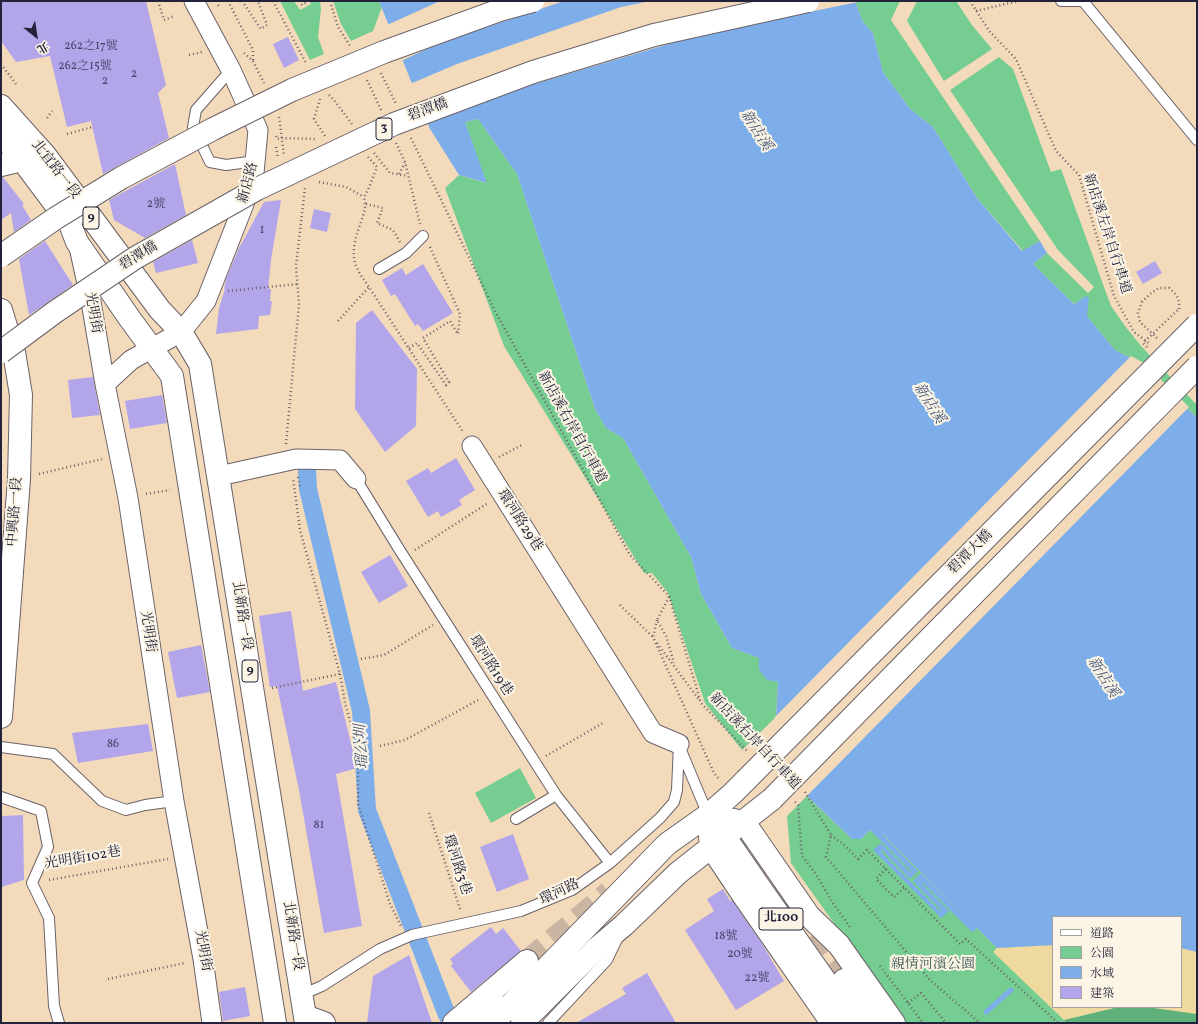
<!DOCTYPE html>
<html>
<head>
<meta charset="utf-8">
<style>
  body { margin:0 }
  #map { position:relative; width:1198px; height:1024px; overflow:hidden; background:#f3dabb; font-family:Vollkorn,"Noto Serif TC",serif }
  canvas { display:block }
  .frame { position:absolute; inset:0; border:2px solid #22223b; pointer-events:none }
  .legend { position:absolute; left:1052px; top:916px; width:130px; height:92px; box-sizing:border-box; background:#fcf5e5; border:1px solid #a5a1a1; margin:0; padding:5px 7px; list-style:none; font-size:12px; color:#22223b }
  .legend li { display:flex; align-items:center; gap:8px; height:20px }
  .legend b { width:20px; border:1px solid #a5a1a1 }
  .north { position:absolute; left:16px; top:16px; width:40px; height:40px; -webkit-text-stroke:3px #fcf5e5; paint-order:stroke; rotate:150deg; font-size:11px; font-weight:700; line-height:16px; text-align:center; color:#22223b }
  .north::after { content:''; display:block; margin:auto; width:14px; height:18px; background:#22223b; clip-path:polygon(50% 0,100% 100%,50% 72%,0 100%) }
</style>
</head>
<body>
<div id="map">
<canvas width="1198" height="1024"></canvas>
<div class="frame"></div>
<ul class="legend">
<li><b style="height:5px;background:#fff"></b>道路</li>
<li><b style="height:11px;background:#76cd91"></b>公園</li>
<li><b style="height:11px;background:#7daee9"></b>水域</li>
<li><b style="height:11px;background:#b2a5ea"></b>建築</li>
</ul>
<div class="north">北</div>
</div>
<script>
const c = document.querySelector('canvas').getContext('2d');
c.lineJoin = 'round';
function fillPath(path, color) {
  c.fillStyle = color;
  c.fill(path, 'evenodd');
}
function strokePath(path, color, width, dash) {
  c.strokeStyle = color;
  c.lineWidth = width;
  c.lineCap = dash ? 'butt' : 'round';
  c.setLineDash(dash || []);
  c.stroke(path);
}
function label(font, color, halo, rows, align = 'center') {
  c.font = font + ' Vollkorn,"Noto Serif TC",serif';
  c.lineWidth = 4;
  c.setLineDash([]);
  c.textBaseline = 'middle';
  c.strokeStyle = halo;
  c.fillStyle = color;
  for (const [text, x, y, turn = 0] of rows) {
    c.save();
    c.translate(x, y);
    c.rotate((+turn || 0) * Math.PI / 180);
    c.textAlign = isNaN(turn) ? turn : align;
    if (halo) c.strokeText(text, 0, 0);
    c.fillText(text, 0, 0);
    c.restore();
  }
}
fillPath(new Path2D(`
  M280,1H294L300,10L311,4L310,1H320L321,9L318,37L324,54L310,60Z
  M333,1H379L382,7L373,31L351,41L341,24Z
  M855,1H900L891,20L1040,241L1023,251L977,198L933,127L910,109L883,72L873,33L863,22Z
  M917,1H956L972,25L992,49L944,81L907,21Z
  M999,57L1013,69L1051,172L1061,169L1111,306L1125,326L1141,346L1197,405V418L1142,364L1115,350L1087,316L1086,296L1074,304L1033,264L1047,253L1088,293L1094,287L1058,250L950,90Z
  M478,119L517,174L595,409L606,428L623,438L691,557L701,594L732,648L759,658V670L767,679L778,682L776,717L742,750L705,703L668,593L652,573H644L504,346L445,188L459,175L486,183L465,122Z
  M520,768L536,798L491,823L475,793Z
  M807,796L852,839H861L870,830L878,837L882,833L997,948L1053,945V1007H1181V948L1197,952V1023H905L791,863L787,816Z`), '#76cd91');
fillPath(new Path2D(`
  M1118,1007H1147L1197,1014V1023H1067L1064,1020Z`), '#60b07b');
fillPath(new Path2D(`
  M1053,945V1007H1118L1064,1020L993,952L997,948Z
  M1181,948L1197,952V1014L1147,1007H1181Z`), '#eeda9e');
fillPath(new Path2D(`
  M379,1H855L863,22L873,33L883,72L910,109L933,127L977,198L1022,251L1040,241L1047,253L1033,264L1074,304L1086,296L1089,298L1087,316L1115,350L1142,364L1197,418V952L1181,948V917H1053V945L997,948L977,928L972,932L923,883L922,884L949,911L941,918L873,850L881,843L910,872L911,871L870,830L861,839H852L807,796L776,717L778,682L767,680L759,670V658L732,648L701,594L691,557L623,438L606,428L595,409L517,174L478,119L465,122L487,183L459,175L430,129ZM882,833L972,923L921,873L913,881L941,910L940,911L881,852L882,850L910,879L918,871L882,834Z`), '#7daee9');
fillPath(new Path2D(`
  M440,1H564L440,43L401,61L387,25Z
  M650,1H857L858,2L702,34L494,96L426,124L410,84L457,64L621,7Z
  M1131,356L1144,363L1189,407L806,797L774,718Z`), '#f3dabb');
strokePath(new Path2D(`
  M986,1012L1011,990`), '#7daee9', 5);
strokePath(new Path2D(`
  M307,470L308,489L361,711L367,810L447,1015`), '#7daee9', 18);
fillPath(new Path2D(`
  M1,1H146L166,85L158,93L169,138L103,174L91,121L67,127L50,56L16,62L1,41Z
  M288,37L299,60L284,68L273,44Z
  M175,164L186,215L145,238L114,220L109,200Z
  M1,177H3L24,204L22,205L31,220L14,232L11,213L1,220Z
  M281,200L271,260L268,289H271L270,301H272L270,315L259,316L258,329L216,334L219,308L225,289L224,290L226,279L238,250L264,202Z
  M314,209L331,213L327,232L310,228Z
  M192,240L198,263L156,273L153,262Z
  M45,241L73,285L29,315L19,259Z
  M1155,261L1162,273L1143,284L1136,272Z
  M423,264L453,313L423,331L418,324L415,326L395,294L391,296L382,280L402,268L406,275Z
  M372,310L417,369L416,426L385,452L355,409L356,323Z
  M93,377L100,415L72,418L68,380Z
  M162,395L167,423L130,429L125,401Z
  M456,458L475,490L459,500L462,505L441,517L438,511L428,517L406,481L428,468L431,473Z
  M390,555L408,586L379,603L361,572Z
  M291,611L303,691L336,682L357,768L336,774L362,926L324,933L299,790L277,686L270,687L259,616Z
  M201,645L210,692L177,698L168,652Z
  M148,724L153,751L78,763L72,733Z
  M23,815L24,880L1,887L2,816Z
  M513,834L529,879L497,892L480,847Z
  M723,889L730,901L732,900L761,942L784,981L736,1010L685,930L714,911L707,899Z
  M491,927L496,934L503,928L521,951L471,992L451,966L453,964L450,959Z
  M409,955L432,1023H367L373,976Z
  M647,973L676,1023H576L626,994L622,988Z
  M245,987L250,1016L223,1021L219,992Z`), '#b2a5ea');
strokePath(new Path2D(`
  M728,835C739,840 748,851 755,860C788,898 815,940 844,980
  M527,961L609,892`), '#c9b5a1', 22, [22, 11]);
const lane = new Path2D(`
  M1061,1H1083L1197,140
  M231,70L196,110L193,127L210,162L226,165L256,161
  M379,269L406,253L423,236
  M356,479L399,549L556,795L610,863
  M1,747L53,754L102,801L126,810L145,805L174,801
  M680,748L708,815
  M1,797L41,811L48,847L32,883L49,918L54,1006L59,1023
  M516,819L556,795
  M301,995L322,986L380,949L412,935L521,911L572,890L610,863L660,818L674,802L677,790L679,744
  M548,1023L607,960L618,937`);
const street = new Path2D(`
  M79,247L91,302L105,384L128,498L174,801L203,959L212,1023
  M105,384L131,360L181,332L206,301L244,204L254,173L258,130L231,70L194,1
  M472,446L653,733L679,744
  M219,476L296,459L340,460L356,479`);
const secondary = new Path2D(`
  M1,165L22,160
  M1,310L14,352L21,395L19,479L1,717
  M475,1023L481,1018L505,1007
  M493,1023L667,844L708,815L732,794L746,780
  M522,1023L597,948L624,925L678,873L772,799`);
const primary = new Path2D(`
  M1,106L45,155L160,310L181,332L200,364L306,1023
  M1,134L14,149L70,224L77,242L130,319L172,376L275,1023`);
const highway = new Path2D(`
  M708,815L744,822L809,916L839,945L894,1023
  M708,815L725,837L758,885L855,1023
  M708,815L711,847L743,895L832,1023
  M844,980L874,1023
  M305,1016L324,1023
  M454,1023L527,961`);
strokePath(lane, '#6b6268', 12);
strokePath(street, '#6b6268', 21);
strokePath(secondary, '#6b6268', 24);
strokePath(primary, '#6b6268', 24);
strokePath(highway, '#6b6268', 24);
strokePath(new Path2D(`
  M158,1L164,20L174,16
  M217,1L219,8
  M228,1L253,50V60
  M242,1L261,29L267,25L258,1
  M273,1L306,63
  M299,1L302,5L307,2L306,1
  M330,1L338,27L350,46
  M970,1L990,32L1016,59L1056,151L1079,175L1114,296L1134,332L1150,344
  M976,11L1018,1
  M244,53L253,61L264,83
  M189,55L202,52
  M1,64L16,84
  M381,73L396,104
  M367,80L381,110
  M329,95L334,100L352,124
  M320,99L314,119L325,136
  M279,117L284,155
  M47,118L52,111
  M67,134L92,127
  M276,136L277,139L281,138L315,139
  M411,138L495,311L630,555L669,596L701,703L748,752
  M396,143L405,162L420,224
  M276,147L278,158
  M374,153L390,173L408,176
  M368,157L377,167L368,190L364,197L365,204V209C360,228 348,249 357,268C360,275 365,281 369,287L463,432
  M399,174L405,163
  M319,182L346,187L364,197
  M366,204L383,208L377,223L393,230L400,242
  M430,247L460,314L458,334
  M228,291L298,284
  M338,321L369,287
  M1157,338L1140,322L1138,313L1142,302L1150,294L1159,288H1169C1176,294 1180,298 1179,309
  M409,348L417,343L446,385L449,382L423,338L450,321L458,334
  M286,444L299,304L296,266L305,188
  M499,457L522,445
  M39,474L102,459
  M298,477L300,486
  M146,494L170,490
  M415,550L488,503
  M669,597L657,620L666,636L674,663
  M620,605L653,637
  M657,620L653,637L714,773L720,780
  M657,643L700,701
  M361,659L384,655L433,625
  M340,674L345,703L353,731L358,771V804L390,904L401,926
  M272,688L340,674L300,530L293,478
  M380,746L405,740L480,699
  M546,756L603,723
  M805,792L831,835L826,857L930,980L980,1023
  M795,802L798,805L802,856L816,874L834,905L850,927
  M429,813L461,912
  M831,835L843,844L858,859L867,850L960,944L966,939L1058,1023
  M886,869L876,879L894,897L904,888
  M49,880L168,859
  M880,966L923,1023
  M108,979L185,963
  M908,1003L921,993L946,1023`), '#6b6268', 2.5, [1, 3]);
strokePath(lane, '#fff', 10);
strokePath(street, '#fff', 19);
strokePath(secondary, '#fff', 22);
strokePath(primary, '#fff', 22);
strokePath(highway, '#fff', 22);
const secondaryBridge = new Path2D(`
  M746,780L1197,325
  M772,799L1197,367`);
const highwayBridge = new Path2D(`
  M1,256L56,218L121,178L213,129L292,90L384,52L500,10L533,1
  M1,352L55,312L135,258L257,189L394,124L533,72L654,35L808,1`);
strokePath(secondaryBridge, '#6b6268', 24, []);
strokePath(highwayBridge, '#6b6268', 24, []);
strokePath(new Path2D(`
  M1147,347L1143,343L1179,309`), '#6b6268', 2.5, [1, 3]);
strokePath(secondaryBridge, '#fff', 22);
strokePath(highwayBridge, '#fff', 22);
label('12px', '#464367', null, [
  ["262之17號",91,47],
  ["262之15號",85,67],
  ["2",134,75],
  ["2",105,82],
  ["2號",156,205],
  ["1",262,231],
  ["86",113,745],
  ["81",319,826],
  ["18號",726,937],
  ["20號",740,955],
  ["22號",757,979]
]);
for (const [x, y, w] of [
  [384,129,16],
  [91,218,16],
  [250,671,16],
  [781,919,44]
]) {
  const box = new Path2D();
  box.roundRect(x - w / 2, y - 11, w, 22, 3);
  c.fillStyle = '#fcf5e5';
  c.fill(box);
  strokePath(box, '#22223b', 1);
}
label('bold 13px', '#22223b', null, [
  ["3",384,129],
  ["9",91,218],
  ["9",250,671],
  ["北100",781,919]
]);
label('14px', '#22223b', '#fcf5e5', [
  ["碧潭橋",428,111,-20],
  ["北宜路一段",55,170,52],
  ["新店路",249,183,-75],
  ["新店溪左岸自行車道",1106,234,72],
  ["碧潭橋",139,257,-31],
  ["光明街",92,313,80],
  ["新店溪右岸自行車道",571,428,61],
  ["中興路一段",16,512,-86],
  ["環河路29巷",519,521,57],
  ["碧潭大橋",971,553,-45],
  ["北新路一段",241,616,81],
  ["光明街",147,632,82],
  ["環河路19巷",490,666,58],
  ["新店溪右岸自行車道",754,742,47],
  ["光明街102巷",83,859,-10],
  ["環河路3巷",456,865,72],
  ["環河路",560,893,-25],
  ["北新路一段",292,936,81],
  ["光明街",202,951,80]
]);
label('14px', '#3f5e59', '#fcf5e5', [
  ["親情河濱公園",933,965]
]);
label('italic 15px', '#425378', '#fcf5e5', [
  ["新店溪",755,131,58],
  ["新店溪",928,404,58],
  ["新店溪",1102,678,58],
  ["瑠公圳",363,747,-93]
]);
</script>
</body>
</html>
